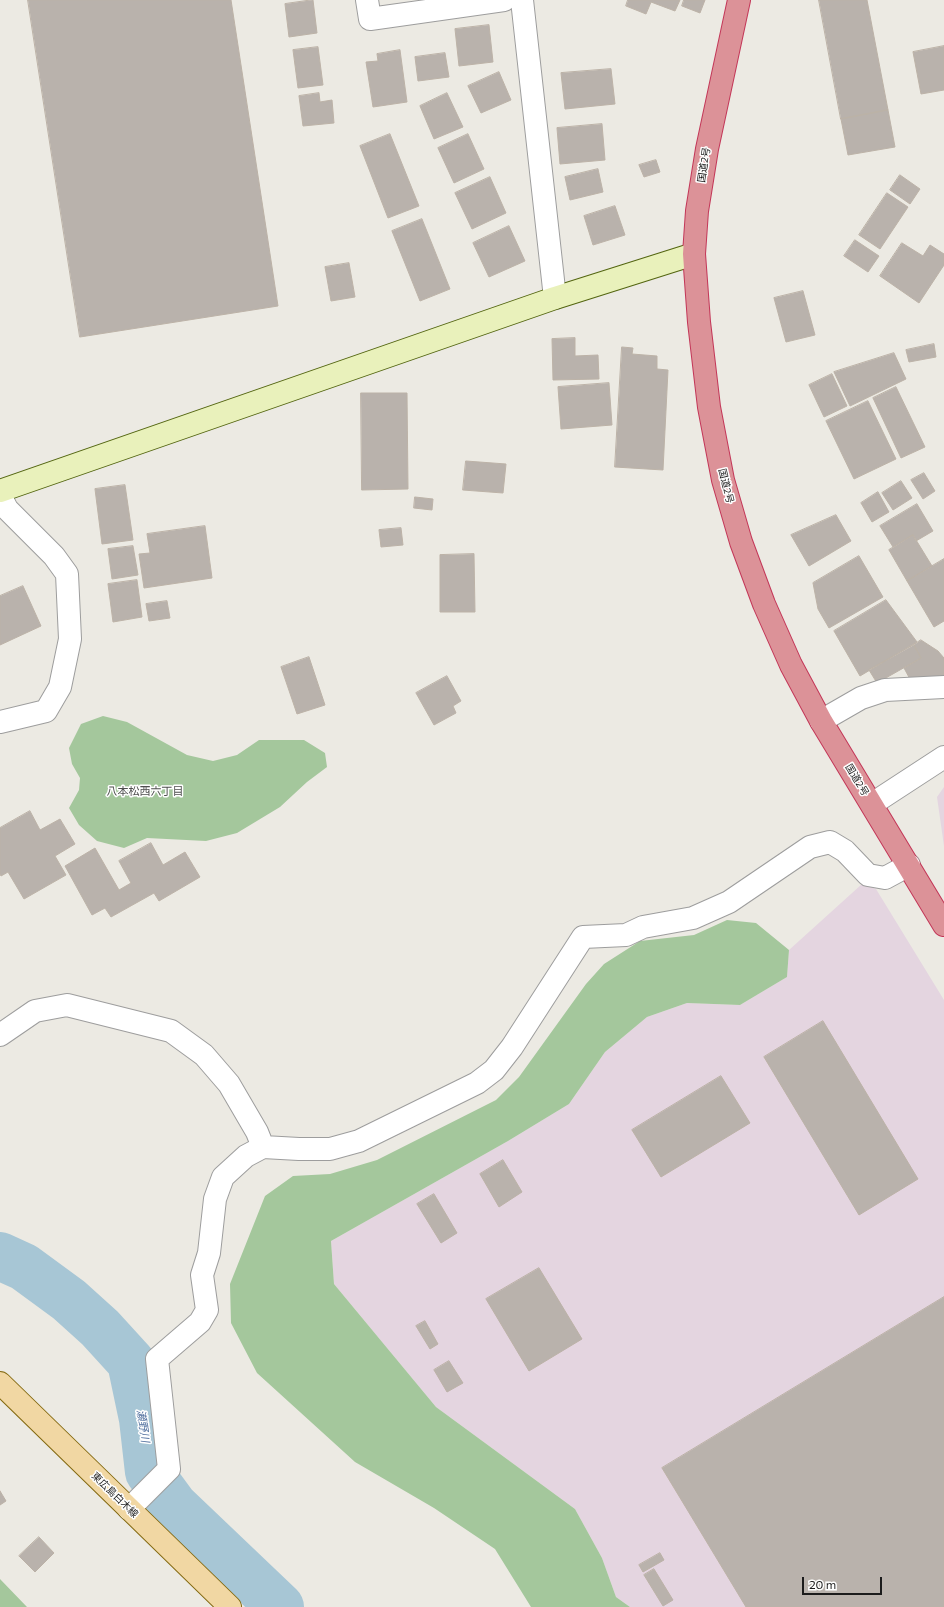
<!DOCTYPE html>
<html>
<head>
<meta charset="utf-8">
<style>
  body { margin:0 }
  #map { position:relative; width:944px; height:1607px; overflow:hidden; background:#eceae3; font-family:Commissioner,sans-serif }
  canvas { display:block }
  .scale { position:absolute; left:802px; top:1577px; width:80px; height:18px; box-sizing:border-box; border:2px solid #1c1c1c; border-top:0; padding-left:5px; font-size:12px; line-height:14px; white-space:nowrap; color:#1c1c1c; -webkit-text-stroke:3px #fff; paint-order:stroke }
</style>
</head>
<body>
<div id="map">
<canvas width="944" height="1607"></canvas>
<div class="scale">20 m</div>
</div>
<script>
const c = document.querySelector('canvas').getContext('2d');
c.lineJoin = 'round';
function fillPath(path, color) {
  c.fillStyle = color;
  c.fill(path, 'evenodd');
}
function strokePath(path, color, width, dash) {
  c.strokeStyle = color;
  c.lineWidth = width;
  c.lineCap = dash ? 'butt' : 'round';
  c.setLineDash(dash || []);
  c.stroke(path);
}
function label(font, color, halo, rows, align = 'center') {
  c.font = font + ' Commissioner,"Noto Sans JP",sans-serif';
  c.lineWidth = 3;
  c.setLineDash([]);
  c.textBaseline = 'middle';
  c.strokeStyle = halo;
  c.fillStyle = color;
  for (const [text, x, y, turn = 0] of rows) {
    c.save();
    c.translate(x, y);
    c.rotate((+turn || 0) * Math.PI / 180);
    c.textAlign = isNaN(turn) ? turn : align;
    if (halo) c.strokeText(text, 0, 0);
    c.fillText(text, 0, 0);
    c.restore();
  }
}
fillPath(new Path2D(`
  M944,787V846L937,797Z
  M862,884L876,889L944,1000V1607H630L616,1597L602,1558L575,1509L436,1407L334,1284L331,1241L508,1141L569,1104L605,1052L647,1017L687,1003L740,1005L787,977L789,950Z`), '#e4d5e0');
fillPath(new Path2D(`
  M103,716L127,722L187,755L213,761L237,755L259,740H304L325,753L327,767L307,782L280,807L237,833L206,841L147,838L124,848L97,841L79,825L69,808L79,790L80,778L72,764L69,748L81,724Z
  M727,920L756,923L789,950L787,977L740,1005L687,1003L647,1017L605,1052L569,1104L508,1141L331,1241L334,1284L436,1407L575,1509L602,1558L616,1597L630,1607H531L495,1549L434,1508L355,1462L257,1373L231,1323L230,1284L265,1196L293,1176L330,1174L377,1160L496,1100L519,1077L586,984L604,964L640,941L694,935Z
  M0,1579L27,1607H0Z`), '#a4c79c');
strokePath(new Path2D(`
  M0,1256L24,1267L69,1300L100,1328L131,1362L143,1419L149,1472L174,1506L280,1607`), '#a7c6d5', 48);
const building = new Path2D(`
  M28,0H231L278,306L80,337Z
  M313,0L317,33L289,37L285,4Z
  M628,0H680L675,11L651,2L646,14L626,6Z
  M684,0H705L700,13L682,6Z
  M819,0H867L888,110L841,119Z
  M489,25L493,62L459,66L455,29Z
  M944,46V90L921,94L913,52Z
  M318,47L323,85L298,88L293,50Z
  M400,50L407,102L373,107L366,62L378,61L377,54Z
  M445,53L449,77L418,81L415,57Z
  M611,69L615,104L565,109L561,73Z
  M499,72L511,100L481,113L468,86Z
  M319,93L320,102L332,100L334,123L303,126L299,96Z
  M447,93L463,127L434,139L420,106Z
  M888,110L895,147L848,155L841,119Z
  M602,124L605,160L560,164L557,128Z
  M390,134L419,206L388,218L360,146Z
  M468,134L484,169L454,183L438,148Z
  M656,160L660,172L644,177L639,165Z
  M598,169L603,192L570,200L565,177Z
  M900,175L920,189L910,204L890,190Z
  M490,177L506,213L472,229L455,193Z
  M887,193L908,207L880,249L859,235Z
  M615,206L625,235L593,245L584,216Z
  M422,219L450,289L420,301L392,231Z
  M509,226L525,261L489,277L473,243Z
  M855,240L879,256L868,272L844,256Z
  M902,243L923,256L930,245L944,254V265L919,303L880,276Z
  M349,263L355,297L331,301L325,267Z
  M803,291L815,335L786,342L774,298Z
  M575,338V356L598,355L599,379L553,380L552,339Z
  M934,344L936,357L909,362L906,350Z
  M622,347L633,348L632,354L657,356V369L668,370L663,470L615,467Z
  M894,353L906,379L850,406L834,372Z
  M832,374L847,406L824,417L809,385Z
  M609,383L612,425L561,429L558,387Z
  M896,387L925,447L901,458L873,398Z
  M361,393H407L408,489L362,490Z
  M868,401L896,459L854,479L826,421Z
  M466,461L506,464L503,493L463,490Z
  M924,473L935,491L923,499L911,480Z
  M901,481L912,498L893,510L882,493Z
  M125,485L133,540L102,544L95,489Z
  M878,492L889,512L872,522L861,503Z
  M415,497L433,499L432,510L414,508Z
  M917,504L933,531L916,541L913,535L893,547L880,526Z
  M836,515L851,541L809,566L791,535Z
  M205,526L212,578L144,588L139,554L150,553L147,534Z
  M401,528L403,545L381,547L379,530Z
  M913,535L932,566L907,581L889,550Z
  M133,546L138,575L112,579L108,549Z
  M474,554L475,612H440V555Z
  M859,556L883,597L829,628L818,609L813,583Z
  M944,559V621L934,627L907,581Z
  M137,580L142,617L113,622L108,584Z
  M23,586L41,626L0,645V596Z
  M886,600L917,642L860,676L834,631Z
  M167,601L170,618L149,621L146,604Z
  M921,640L938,651L944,658V675L911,681L904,668L921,658L914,645Z
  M914,645L921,658L877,683L869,670Z
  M309,657L325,705L297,714L281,667Z
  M447,676L461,701L453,706L456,713L434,725L416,693Z
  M30,811L40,830L60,819L75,844L55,856L66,875L24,899L8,872L1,876L0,874V828Z
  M151,843L163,865L185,852L200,877L159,901L154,893L111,917L105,908L92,915L65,866L95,848L119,890L131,883L119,861Z
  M823,1021L918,1179L859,1215L764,1057Z
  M721,1076L750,1123L661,1177L632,1130Z
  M503,1160L522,1192L499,1207L480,1174Z
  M434,1194L457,1233L441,1243L417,1204Z
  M539,1268L582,1339L529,1371L486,1299Z
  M944,1297V1607H746L662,1468Z
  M425,1321L438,1344L430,1349L416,1326Z
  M449,1361L463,1383L447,1392L434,1370Z
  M0,1491L6,1501L0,1505Z
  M39,1537L54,1553L35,1572L19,1556Z
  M660,1553L664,1560L643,1572L639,1565Z
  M654,1569L673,1600L663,1606L644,1575Z`);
fillPath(building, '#b9b2ac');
strokePath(building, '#bcb2a7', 1);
const street = new Path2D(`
  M367,0L370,19L504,0
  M522,0L555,298
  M0,495L7,509L54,556L67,574L70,639L60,687L46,711L0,722
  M821,721L861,698L885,690L944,687
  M872,804L944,757
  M0,1035L35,1011L67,1005L171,1031L204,1055L229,1084L257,1132L263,1147
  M129,1509L169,1469L157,1359L200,1322L207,1310L202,1275L209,1253L215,1199L223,1177L246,1156L263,1147L299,1149H330L359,1141L477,1083L494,1070L512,1047L583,937L626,935L643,927L693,918L729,902L810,847L830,842L845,851L868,875L885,878L909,865`);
const secondary = new Path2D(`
  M0,491L555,298L694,254`);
const primary = new Path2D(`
  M0,1383L230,1607`);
const highway = new Path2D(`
  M739,0L707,149L697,211L694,254L699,322L709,407L723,480L741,542L764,604L791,665L821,721L944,925`);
strokePath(street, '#9d9d9d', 24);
strokePath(secondary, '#536510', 24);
strokePath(primary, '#836910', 24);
strokePath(highway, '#c33758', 24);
strokePath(street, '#fff', 22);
strokePath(secondary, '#e9f1bb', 22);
strokePath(primary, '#f1d7a3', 22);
strokePath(highway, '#dc9298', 22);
label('10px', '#1c1c1c', '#fff', [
  ["国道2号",704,165,-81],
  ["国道2号",726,486,76],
  ["国道2号",857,780,59],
  ["東広島白木線",115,1495,44]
]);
label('11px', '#4f4f4f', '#fff', [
  ["八本松西六丁目",145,791]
]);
label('italic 11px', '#5472a0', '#fff', [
  ["瀬野川",143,1426,82]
]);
</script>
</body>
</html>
